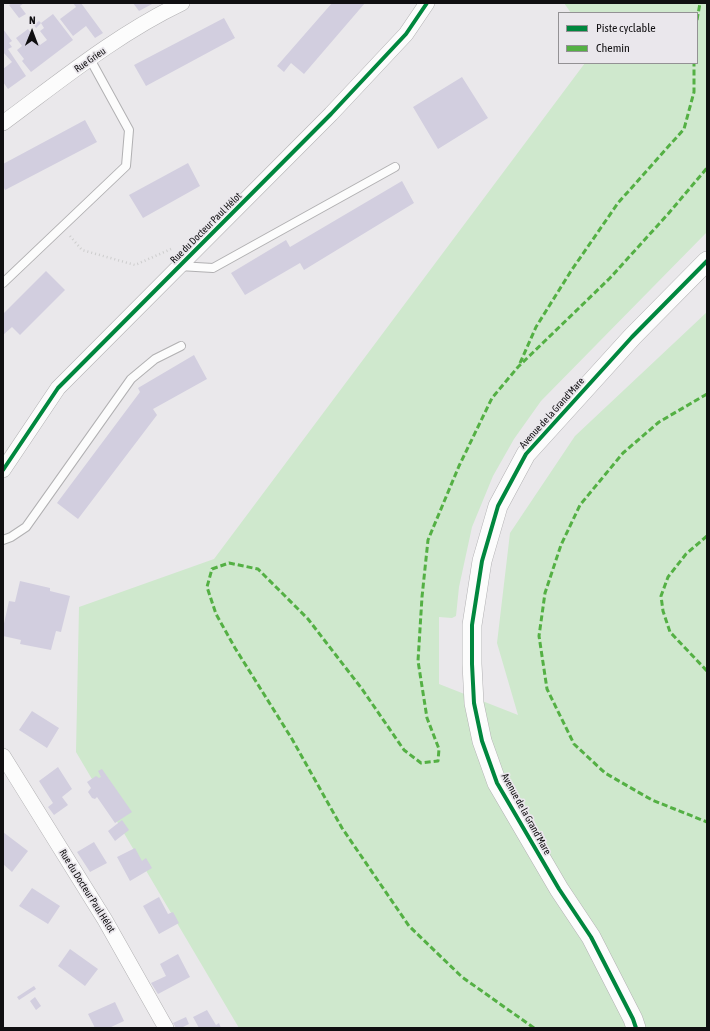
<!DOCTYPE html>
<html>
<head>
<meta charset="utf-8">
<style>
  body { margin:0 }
  #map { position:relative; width:710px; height:1031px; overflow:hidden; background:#eae8eb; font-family:"Asap Condensed",sans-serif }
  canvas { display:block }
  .frame { position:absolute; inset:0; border:4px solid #100f11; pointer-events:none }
  .legend { position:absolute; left:558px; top:12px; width:140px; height:52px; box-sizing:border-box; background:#eae7ec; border:1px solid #939194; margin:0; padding:5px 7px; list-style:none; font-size:12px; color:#100f11 }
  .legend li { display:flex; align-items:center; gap:8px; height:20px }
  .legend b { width:20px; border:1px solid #939194 }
  .north { position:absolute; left:12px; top:12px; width:40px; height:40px; -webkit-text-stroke:3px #eae7ec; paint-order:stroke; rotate:1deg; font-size:11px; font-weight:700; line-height:16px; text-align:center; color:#100f11 }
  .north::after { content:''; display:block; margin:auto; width:14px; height:18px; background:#100f11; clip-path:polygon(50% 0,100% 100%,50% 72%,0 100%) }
</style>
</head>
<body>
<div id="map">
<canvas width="710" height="1031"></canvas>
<div class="frame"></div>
<ul class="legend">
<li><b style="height:5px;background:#00873e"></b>Piste cyclable</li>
<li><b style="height:5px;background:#54b044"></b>Chemin</li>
</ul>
<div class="north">N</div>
</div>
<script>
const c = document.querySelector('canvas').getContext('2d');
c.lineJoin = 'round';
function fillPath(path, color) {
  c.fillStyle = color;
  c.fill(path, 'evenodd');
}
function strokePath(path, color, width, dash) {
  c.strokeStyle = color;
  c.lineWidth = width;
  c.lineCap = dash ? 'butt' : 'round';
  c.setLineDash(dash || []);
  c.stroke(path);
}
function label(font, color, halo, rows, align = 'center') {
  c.font = font + ' "Asap Condensed",sans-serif';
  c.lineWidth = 3.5;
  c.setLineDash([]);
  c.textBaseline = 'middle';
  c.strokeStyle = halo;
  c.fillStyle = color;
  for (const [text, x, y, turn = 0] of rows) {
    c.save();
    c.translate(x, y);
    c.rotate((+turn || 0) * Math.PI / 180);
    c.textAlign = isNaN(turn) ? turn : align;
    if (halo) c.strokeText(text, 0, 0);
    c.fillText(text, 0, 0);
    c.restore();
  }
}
fillPath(new Path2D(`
  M564,3H707V232L541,401L514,439L493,476L472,527L459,587L456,616L452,618L439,617V684L518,715L497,643L510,533L575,436L707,312V1028H239L76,752L79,607L214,559L585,63H697V13H571Z`), '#cfe8cd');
fillPath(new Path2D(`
  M12,3H24L20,6L26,14L19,18L9,5Z
  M73,3H81L103,33L95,38L86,26L73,36L60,19L76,7Z
  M133,3H154L139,11Z
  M332,3H365L304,74L291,63L284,72L277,66Z
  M53,14L73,40L31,72L22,61L24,59L17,50L22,46L16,38L28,29L40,45L47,40L40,31L44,28L41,23Z
  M224,18L235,38L146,86L134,65Z
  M39,21L41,23L36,28L34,25Z
  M3,29L12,41L9,43L12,47L8,49L26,76L8,89L3,82V69L12,62L3,52Z
  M462,77L488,118L438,149L413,107Z
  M85,120L97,142L5,190L3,186V164Z
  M188,163L200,186L143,218L129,195Z
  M402,181L414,203L304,270L300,263L245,295L231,273L286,240L290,247Z
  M46,271L65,290L20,335L12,327L3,335V314Z
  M194,355L207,379L153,409L157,415L78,519L57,503L140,392L138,388Z
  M20,581L50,588V591L70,596L61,632L56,631L51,650L20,644L21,640L3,636V628L9,601L15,602Z
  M32,711L59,728L47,748L19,730Z
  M58,767L72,789L62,797L68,805L54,815L48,807L53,803L39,781Z
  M102,769L132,812L115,823L97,797L95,799L92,798L88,792L91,788L87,782L96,776L99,778L101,777L98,771Z
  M122,820L129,830L115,841L108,831Z
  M3,832L28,851L12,872L3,864Z
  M94,842L107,863L90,872L77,852Z
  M135,848L142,861L146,858L152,868L130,881L117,857Z
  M32,888L60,906L48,924L19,906Z
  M159,897L168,914L173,912L179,923L159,934L143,906Z
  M70,949L98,969L85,986L58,966Z
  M178,954L190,977L158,994L151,983L166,976L160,964Z
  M34,986L36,989L19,1000L17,997Z
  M35,997L41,1006L36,1010L30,1001Z
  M115,1002L124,1021L109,1028H95L88,1014Z
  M207,1010L216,1025L219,1023L221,1028H199L193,1017Z
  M186,1017L189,1024L181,1028H176L173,1023Z`), '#d2cedf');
const service = new Path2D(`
  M179,266L213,268L395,167
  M3,283L126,166L129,130L90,59
  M3,540L11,537L26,527L131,379L155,359L181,346`);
const minor = new Path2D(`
  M3,123C60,81 117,34 182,3
  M3,470L58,388L331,114L406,34L427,3
  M3,756L105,920L166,1028`);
const tertiary = new Path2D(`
  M636,1028L633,1019L591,937L559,889L497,783L482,741L474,703L472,664V625L482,561L498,506L526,454L632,337L707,261`);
strokePath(service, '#b1b0b2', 10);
strokePath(minor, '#b1b0b2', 16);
strokePath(tertiary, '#b1b0b2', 20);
strokePath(new Path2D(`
  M70,236L82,250L135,265L171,249`), '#cdcdcd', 2.5, [1, 3]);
strokePath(service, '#fcfcfc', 8);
strokePath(minor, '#fcfcfc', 15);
strokePath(tertiary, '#fcfcfc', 19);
strokePath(new Path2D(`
  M697,20L700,3
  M520,363L536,327L571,271L618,203L684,129L694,92V63
  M707,394L659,422L623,453L580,505L561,545L545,593L539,636L547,689L574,744L605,773L652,800L707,822
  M707,536L686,554L668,577L661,596L663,611L670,632L707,671
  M534,1028L462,977L409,926L342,828L292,739L235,648L216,614L207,587L212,569L229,563L258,569L308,619L362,689L404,750L421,763L438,761L439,749L427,718L418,661L422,597L428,540L459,466L492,398L518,367L610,278L668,214L707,168`), '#54b044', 3, [6, 3]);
strokePath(new Path2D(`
  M3,470L58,388L331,114L406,34L427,3
  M636,1028L633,1019L591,937L559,889L497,783L482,741L474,703L472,664V625L482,561L498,506L526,454L632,337L707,261`), '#00873e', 4);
label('10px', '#100f11', '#eae7ec', [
  ["Rue Grieu",90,60,-35],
  ["Rue du Docteur Paul Hélot",206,228,-45],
  ["Avenue de la Grand'Mare",552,413,-48],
  ["Avenue de la Grand'Mare",526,814,61],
  ["Rue du Docteur Paul Hélot",87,891,58]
]);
</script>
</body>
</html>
